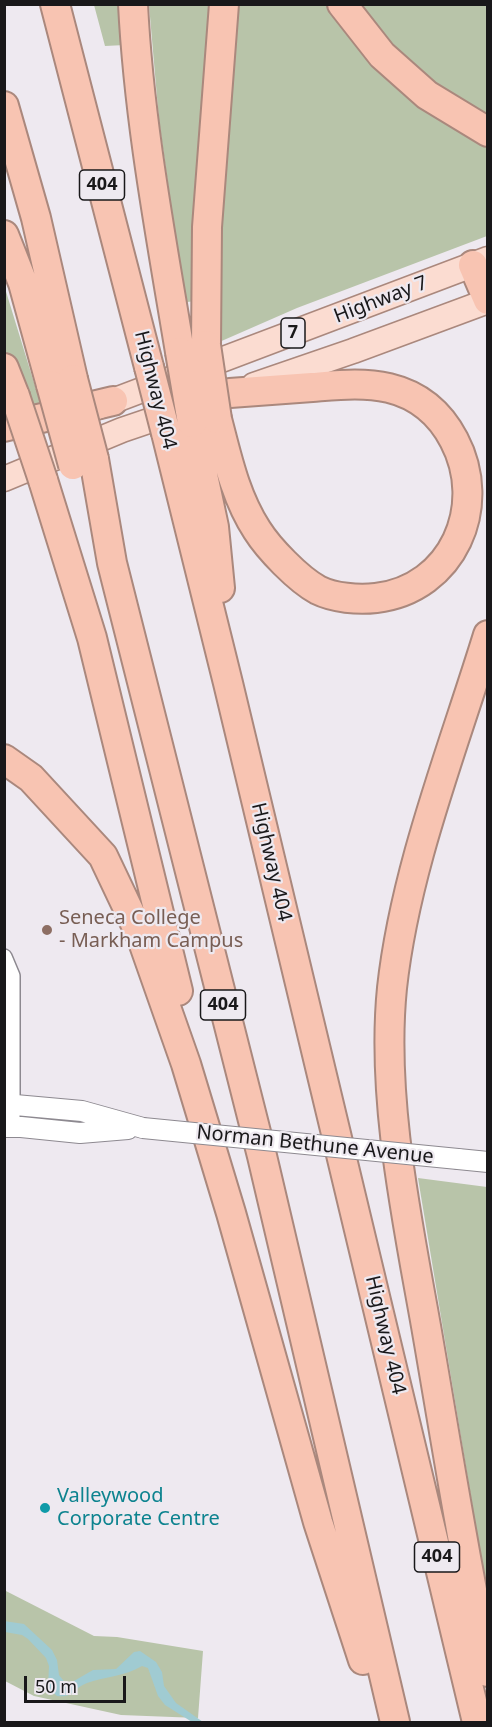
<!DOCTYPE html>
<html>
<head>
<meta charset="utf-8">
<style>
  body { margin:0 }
  #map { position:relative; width:492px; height:1727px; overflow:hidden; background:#eee9f0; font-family:"Noto Sans",sans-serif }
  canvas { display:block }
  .frame { position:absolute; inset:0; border:6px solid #19181a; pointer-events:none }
  .scale { position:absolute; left:24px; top:1676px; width:102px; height:27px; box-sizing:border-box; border:3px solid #19181a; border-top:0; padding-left:8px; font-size:18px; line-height:21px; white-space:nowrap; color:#19181a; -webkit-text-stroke:4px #eee9f0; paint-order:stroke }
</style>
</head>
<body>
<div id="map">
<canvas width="492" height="1727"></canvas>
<div class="frame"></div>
<div class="scale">50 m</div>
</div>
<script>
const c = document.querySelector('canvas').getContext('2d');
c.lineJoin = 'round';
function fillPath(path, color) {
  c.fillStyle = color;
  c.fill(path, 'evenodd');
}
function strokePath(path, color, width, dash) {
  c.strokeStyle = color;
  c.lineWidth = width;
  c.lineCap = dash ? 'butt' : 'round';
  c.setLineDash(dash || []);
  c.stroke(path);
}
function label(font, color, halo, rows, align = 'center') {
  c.font = font + ' "Noto Sans",sans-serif';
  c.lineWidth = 4.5;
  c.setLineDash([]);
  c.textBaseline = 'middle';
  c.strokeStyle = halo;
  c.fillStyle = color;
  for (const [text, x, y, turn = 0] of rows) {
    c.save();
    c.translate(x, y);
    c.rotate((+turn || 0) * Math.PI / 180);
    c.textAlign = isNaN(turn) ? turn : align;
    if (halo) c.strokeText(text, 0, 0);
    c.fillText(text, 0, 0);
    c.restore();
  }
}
fillPath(new Path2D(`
  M94,5H123L125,45L105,46Z
  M149,5H217L197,301L187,302L181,276L159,120Z
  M236,5H334L487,141V236L297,308L217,343L216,269Z
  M359,5H487V118L413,70L379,32Z
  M4,285L43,412L29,418L5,349Z
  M418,1178L487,1187V1594Z
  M4,1590L94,1636L117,1637L203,1651L198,1718L121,1715L34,1696L5,1681Z`), '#b8c4a9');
fillPath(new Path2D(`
  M4,1621L24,1624L52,1650L57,1660L59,1675L67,1685L93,1670L116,1669L134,1652L140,1651L156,1662L162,1672L164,1686L176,1703L203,1722H192L165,1705L158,1696L148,1668L142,1666C124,1677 106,1676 87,1683C73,1688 75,1698 57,1696L48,1688L49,1666L46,1658L28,1639L22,1635L5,1632Z`), '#a0cbd2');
const minor = new Path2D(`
  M4,957L12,976V1127`);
const tertiary = new Path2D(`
  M4,1104L82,1111L143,1128
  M4,1127H21L80,1133L128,1129
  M458,1159L488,1162`);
const primary = new Path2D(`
  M254,385L353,351L488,301
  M97,407L488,259
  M4,479L122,430L178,411`);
const motorway = new Path2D(`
  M55,4L149,367
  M133,4C139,122 161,237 180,352
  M342,4L382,55L427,95L488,132
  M4,106L36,218L73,379
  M4,235L23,283L51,385
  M473,265L488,300
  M206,345L207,227L224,4
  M4,368L15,396
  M217,419C227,457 235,496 257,530C269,549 298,579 318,590C334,598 358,600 376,598C453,589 489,506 454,440C440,413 418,395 389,388C363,382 338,385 312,387C285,389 258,391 230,393
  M192,423L214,527L220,588
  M4,427L113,401
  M166,433L228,683L477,1722
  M94,459L112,563L262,1156L395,1722
  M43,480L92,638L178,991
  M488,635C453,749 405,869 392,988C381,1097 407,1219 426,1326C446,1441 464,1557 488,1672
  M4,759L31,778L103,856L141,936L186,1064L231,1213L318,1522L363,1660`);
strokePath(minor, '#8d8990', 18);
strokePath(tertiary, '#8d8990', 22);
strokePath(primary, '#aa887d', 27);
strokePath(motorway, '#aa887d', 32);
strokePath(minor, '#fff', 15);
strokePath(tertiary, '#fff', 20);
strokePath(primary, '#fbdcd1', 24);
strokePath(motorway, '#f8c4b2', 28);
const tertiaryBridge = new Path2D(`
  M143,1128L458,1159`);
const motorwayBridge = new Path2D(`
  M206,345L217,419
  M180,352L192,423
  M149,367L166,433
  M73,379L94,459
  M51,385L73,465
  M15,396L43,480`);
strokePath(tertiaryBridge, '#8d8990', 22, []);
strokePath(motorwayBridge, '#aa887d', 32, []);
strokePath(tertiaryBridge, '#fff', 20);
strokePath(motorwayBridge, '#f8c4b2', 28);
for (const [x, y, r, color] of [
  [47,930,6,"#8d6e63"],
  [45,1508,6,"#0f9aa8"]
]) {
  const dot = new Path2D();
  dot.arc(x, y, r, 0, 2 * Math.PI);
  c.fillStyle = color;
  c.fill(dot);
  strokePath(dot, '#eee9f0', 2);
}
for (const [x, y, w] of [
  [102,185,45],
  [293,333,24],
  [223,1005,45],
  [437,1557,45]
]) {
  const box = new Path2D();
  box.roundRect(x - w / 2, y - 15, w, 30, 4.5);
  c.fillStyle = '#eee9f0';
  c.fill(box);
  strokePath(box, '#19181a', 1.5);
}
label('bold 18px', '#19181a', null, [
  ["404",102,185],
  ["7",293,333],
  ["404",223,1005],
  ["404",437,1557]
]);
label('20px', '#19181a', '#eee9f0', [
  ["Highway 7",381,300,-21],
  ["Highway 404",155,390,76],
  ["Highway 404",271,862,77],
  ["Norman Bethune Avenue",315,1145,6],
  ["Highway 404",385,1335,77]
]);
label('20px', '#785e54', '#eee9f0', [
  ["Seneca College",59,918],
  ["- Markham Campus",59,941]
], 'left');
label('20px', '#0d838f', '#eee9f0', [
  ["Valleywood",57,1496],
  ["Corporate Centre",57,1519]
], 'left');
</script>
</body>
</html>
